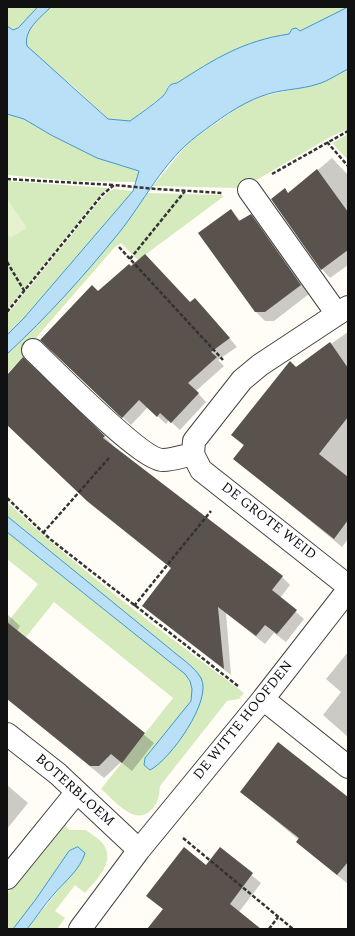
<!DOCTYPE html>
<html>
<head>
<meta charset="utf-8">
<style>
  body { margin:0 }
  #map { position:relative; width:355px; height:936px; overflow:hidden; background:#fffdf5; font-family:Spectral,serif }
  canvas { display:block }
  .frame { position:absolute; inset:0; border:8px solid #111; pointer-events:none }
</style>
</head>
<body>
<div id="map">
<canvas width="355" height="936"></canvas>
<div class="frame"></div>
</div>
<script>
const c = document.querySelector('canvas').getContext('2d');
c.lineJoin = 'round';
function fillPath(path, color) {
  c.fillStyle = color;
  c.fill(path, 'evenodd');
}
function strokePath(path, color, width, dash) {
  c.strokeStyle = color;
  c.lineWidth = width;
  c.lineCap = dash ? 'butt' : 'round';
  c.setLineDash(dash || []);
  c.stroke(path);
}
function label(font, color, halo, rows, align = 'center') {
  c.font = font + ' Spectral,serif';
  c.lineWidth = 4;
  c.setLineDash([]);
  c.textBaseline = 'middle';
  c.strokeStyle = halo;
  c.fillStyle = color;
  for (const [text, x, y, turn = 0] of rows) {
    c.save();
    c.translate(x, y);
    c.rotate((+turn || 0) * Math.PI / 180);
    c.textAlign = isNaN(turn) ? turn : align;
    if (halo) c.strokeText(text, 0, 0);
    c.fillText(text, 0, 0);
    c.restore();
  }
}
fillPath(new Path2D(`
  M7,7H348L330,18L300,31L296,28L292,29L289,34L203,66L177,83L168,86L164,95L130,121L108,119L73,86L7,31Z
  M348,69V129L332,136L246,186L237,188L153,186L189,142L243,104L263,96L319,84Z
  M7,114L24,119L51,135L97,158L139,171L137,182L73,181L7,175Z
  M348,134V160L332,143Z
  M7,181L108,188L92,205L7,310Z
  M114,189L133,191L24,318L7,335V315L96,205L108,192Z
  M147,193L222,195L223,197L138,260L121,243L114,248L34,340L36,343L7,374V354C59,305 106,251 147,193Z
  M7,502C81,572 163,632 244,693L239,699L227,701L160,786C159,796 159,801 152,809C136,828 114,800 101,789L173,698L54,602L26,637L7,623L38,584L7,559V532L153,648L185,674L190,681L192,689L191,701L161,740L150,751L144,765L150,770L192,719L194,670L7,516Z
  M65,824L69,830H86C92,835 102,840 105,847C114,864 95,881 85,893L75,885L55,911L65,918L57,929H27L82,861L78,847L69,851L36,899L13,929H7V894Z`), '#d5ebbd');
fillPath(new Path2D(`
  M8,200L27,228L10,238L7,233Z`), '#e6f2cf');
const water = new Path2D(`
  M38,7H51C41,17 23,30 27,46L108,119L130,121C141,113 153,105 163,96C169,90 166,84 177,83C216,58 243,41 289,34L292,29L296,28L300,31L348,7V69C338,74 328,81 318,84C300,90 280,89 262,96C239,104 217,121 198,135C163,161 144,202 118,234C84,276 47,317 7,354V335L24,318L133,191L139,171L97,158L51,135L24,119L7,114V26L13,30L18,28Z
  M7,516L169,648C179,657 194,666 201,678C213,700 170,760 150,770L144,765L145,758L191,701L192,689L190,681L185,674L7,532Z
  M78,847L85,853C80,870 65,881 54,894C44,905 36,918 27,929H13L36,899L69,851Z`);
fillPath(water, '#b9e0f7');
strokePath(water, '#3f96cf', 1);
fillPath(new Path2D(`
  M332,158L348,175V265L330,278L322,269L289,194Z
  M231,210L241,221L251,215L259,224L309,294L274,321H265L256,312Z
  M98,292L190,303L203,307L237,347L218,360L224,366L196,391L206,402L180,430L169,420L166,424L148,407L131,425L49,348Z
  M348,332V539L342,547L235,459L244,446L232,435L296,368Z
  M7,376L104,436L113,445L111,446L282,577L290,585L280,598L304,619L286,642L274,633L265,644L226,613L231,675L152,614L143,605L172,569L93,506L7,424Z
  M7,614L20,626L17,631L154,743L132,771L121,762L104,778L7,698Z
  M348,652V737L323,715L341,692L326,679Z
  M7,785L28,803L7,829Z
  M241,792L348,799V884L307,851L297,842L299,840Z
  M220,849L261,883L239,912L259,929H161L164,910L147,896L207,866Z`), '#0003');
fillPath(new Path2D(`
  M317,169L348,212V250L321,270L271,199L285,188L288,193Z
  M231,209L239,221L251,214L301,285L265,312H255L198,233Z
  M145,254L190,302L195,298L230,338L211,352L217,357L188,383L199,393L171,423L160,413L157,417L139,400L122,418L40,340L92,285L98,291L129,264L131,266Z
  M330,342L348,368V417L319,454L348,477V520L334,539L233,459L244,445L231,435L290,361L296,367Z
  M23,357L105,436L103,438L283,576L272,590L297,610L277,634L265,625L256,636L218,607L224,669L142,606L171,568L87,501L7,425V375Z
  M7,622L145,733L122,763L111,754L99,766H90L7,699Z
  M278,742L348,797V862L337,875L296,842L299,838L240,792Z
  M184,847L206,865L220,847L253,873L230,904L261,929H147L163,909L146,896Z`), '#5a524d');
const street = new Path2D(`
  M249,190L337,314
  M348,307L260,365L242,380L194,441L193,454L201,470L348,586
  M33,350C53,369 141,460 163,460C172,460 184,456 193,454
  M263,699L348,767
  M7,734L58,774L139,850
  M7,878L76,793
  M80,929L139,850L263,699L348,590`);
strokePath(street, '#444', 24);
strokePath(new Path2D(`
  M327,142L348,166
  M272,174L348,131
  M7,179L114,185
  M119,247L223,360
  M130,259L185,191
  M7,262L25,292
  M7,312L102,195L114,185L156,189L223,193
  M7,498L50,539L238,686
  M43,533L109,458
  M134,606L211,511
  M183,838L293,929
  M269,929L278,917`), '#333', 2.5, [4, 2]);
strokePath(street, '#fff', 22);
label('14px', '#111', '#fff', [
  ["DE GROTE WEID",268,522,38],
  ["DE WITTE HOOFDEN",244,721,-51],
  ["BOTERBLOEM",74,791,42]
]);
</script>
</body>
</html>
